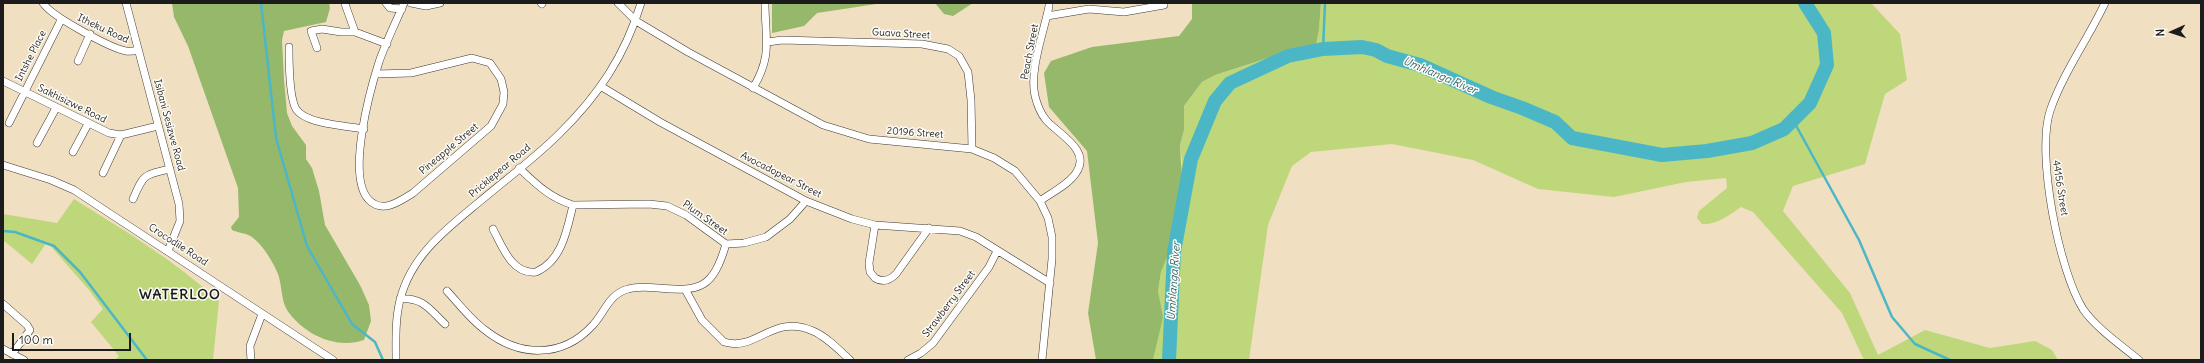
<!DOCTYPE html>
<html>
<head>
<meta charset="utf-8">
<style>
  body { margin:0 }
  #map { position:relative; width:2204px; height:363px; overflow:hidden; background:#f1dfc1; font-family:Delius,sans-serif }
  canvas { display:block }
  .frame { position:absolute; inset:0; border:4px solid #1c1c1c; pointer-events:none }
  .north { position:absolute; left:2152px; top:12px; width:40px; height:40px; -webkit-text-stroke:3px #fdfcf7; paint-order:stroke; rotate:267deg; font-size:11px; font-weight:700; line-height:16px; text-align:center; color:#1c1c1c }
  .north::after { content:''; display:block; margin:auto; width:14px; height:18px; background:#1c1c1c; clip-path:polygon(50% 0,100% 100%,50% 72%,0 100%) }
  .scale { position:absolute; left:12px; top:333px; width:119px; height:18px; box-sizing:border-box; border:2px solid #1c1c1c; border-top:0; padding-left:5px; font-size:12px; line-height:14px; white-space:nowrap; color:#1c1c1c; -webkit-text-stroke:3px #fdfcf7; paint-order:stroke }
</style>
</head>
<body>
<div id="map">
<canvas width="2204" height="363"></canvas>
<div class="frame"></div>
<div class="north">N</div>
<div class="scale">100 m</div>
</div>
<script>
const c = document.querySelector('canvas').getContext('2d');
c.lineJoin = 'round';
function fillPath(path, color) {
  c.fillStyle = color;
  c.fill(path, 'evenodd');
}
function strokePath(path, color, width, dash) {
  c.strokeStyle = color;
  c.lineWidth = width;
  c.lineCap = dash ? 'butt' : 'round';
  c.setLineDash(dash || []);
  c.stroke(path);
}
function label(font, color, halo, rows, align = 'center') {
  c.font = font + ' Delius,sans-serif';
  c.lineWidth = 3;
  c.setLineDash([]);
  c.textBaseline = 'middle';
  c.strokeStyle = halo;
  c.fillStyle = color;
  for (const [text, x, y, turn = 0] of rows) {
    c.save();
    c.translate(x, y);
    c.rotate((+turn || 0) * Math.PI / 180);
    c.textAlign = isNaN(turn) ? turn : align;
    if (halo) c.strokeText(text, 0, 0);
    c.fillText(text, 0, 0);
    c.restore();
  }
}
fillPath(new Path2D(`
  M1321,3H1871L1900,34L1907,80L1885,94L1865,164L1793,186L1783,211L1850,293L1878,355L1925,330L1990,348L2035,341L2052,350L2058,360H1864L1842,313L1753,212L1741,207C1729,215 1717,225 1702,224L1697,218L1699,211L1727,188L1726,178L1686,182L1614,197L1538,189L1473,160L1392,144L1311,152L1292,166L1268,225L1249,360H1153L1162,317L1158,291L1161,272L1169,251L1182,162L1180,145L1184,130V106L1202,82L1215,75L1293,50H1304L1319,29Z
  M74,199C124,230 175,261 219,301L213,360H115L119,356L91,322L103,309L89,290L47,242L32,264L3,240V214L57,223Z`), '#bed77b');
fillPath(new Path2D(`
  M172,3H329L330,8L326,22L284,31L282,40L284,80L287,113L292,126L306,145V159L312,168L319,191L325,225L360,285L369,305L371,321L364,340C336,350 303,334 287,310C281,300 282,285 278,274C273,262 263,245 252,237C247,233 238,233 232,230L231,227L239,217L238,188L188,46L174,17Z
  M772,3H883L817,13L804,26L772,33Z
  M935,3H973L953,16L944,14Z
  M1192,3H1321L1319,29L1316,44L1304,50H1293L1215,75L1202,82L1184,106V130L1180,145L1182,182L1169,252L1161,272L1158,291L1163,317L1153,360H1096L1088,313L1098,243L1087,151L1049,107L1044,73L1051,61L1092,47L1179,36L1192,19Z`), '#96b86b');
strokePath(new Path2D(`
  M261,3L276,138L307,246L352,324L375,342L383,360
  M1323,49L1325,3
  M1793,120L1859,240L1892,317L1915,344L1950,360
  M3,231L15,232L54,246L80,272L147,360`), '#4bb7c6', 2.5);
strokePath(new Path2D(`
  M1169,360L1174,252L1191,159L1215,101L1230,83L1288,56L1323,49L1362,47L1376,50L1387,56L1420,65L1491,97L1522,108L1555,122L1572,138L1662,155L1707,151L1752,143L1784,129L1810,103L1827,65L1824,33L1805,3`), '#4bb7c6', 14);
const street = new Path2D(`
  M43,3C51,16 110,48 126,51C130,52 134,51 138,50
  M126,3L179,204L180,221L168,251
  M386,3L390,8L402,9
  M411,3L426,6L440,3
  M541,3L542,4
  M618,3L636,21L688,52L823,125L869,139L972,149L994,158L1015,171L1040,201L1048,218L1052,237V259L1042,360
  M2105,3C2088,39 2063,73 2050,111C2036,154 2059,271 2083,309C2095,327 2122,346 2139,360
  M345,4L355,32
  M1047,16L1089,9L1124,12L1164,5
  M768,42L782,40L922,44L948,49L959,56L968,72L971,100L972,149
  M289,47C289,61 289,97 296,109C305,124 347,126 364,129
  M317,48L311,31L322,29L341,32H355L387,44
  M78,61L90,34
  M376,74L411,73L472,58L490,63L501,79L504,92L503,104L491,126L413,193C400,201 383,214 369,200C346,177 370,90 379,62C386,42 396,22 404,3
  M3,81L109,133L121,135L158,126
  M602,87L660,122L806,201L852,219L875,225L960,231L976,237L1050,283
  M753,88C773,55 765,38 765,3
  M9,123L61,20
  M37,143L56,108
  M73,152L88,124
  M3,165L51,180L74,190L333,360
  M519,168C536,184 550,198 573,205L649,204L667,206L686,215L726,244L744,243L766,237L790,219L806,201
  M103,173L121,135
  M133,199C144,174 143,175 170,169
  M1040,201C1051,193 1068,185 1076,173C1092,150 1058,134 1046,120C1041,114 1037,104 1035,96C1029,70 1044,32 1049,6
  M875,225L869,263L870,272L875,278C883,283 890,280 896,274L929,228
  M493,229C502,246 512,275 536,272C562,261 567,230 573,205
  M447,291C459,304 471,320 485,330C519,357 562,359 593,325C605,312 609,294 628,289C637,286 648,287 658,288C701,292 713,288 726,244
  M686,291L702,320L724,342C757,352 772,313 813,331C827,337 839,350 850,360
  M400,299C423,297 430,310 445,324
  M3,304L27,325L30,330L12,354
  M3,349L24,360
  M251,360L250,346L262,314
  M396,360C396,340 395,320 400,300C411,256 445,230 478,203C505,180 534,159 559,134C598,96 625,56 641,3
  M908,360L921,353L933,343L989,267L997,251`);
strokePath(street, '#3c3935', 8);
strokePath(street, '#fff', 7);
label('10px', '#1c1c1c', '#fdfcf7', [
  ["Itheku Road",103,29,25],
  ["Guava Street",901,34,3],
  ["Peach Street",1030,52,-79],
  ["Intshe Place",31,56,-63],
  ["Sakhisizwe Road",72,104,26],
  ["Isibani Sesizwe Road",169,125,75],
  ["20196 Street",915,133,4],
  ["Pineapple Street",449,149,-40],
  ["Pricklepear Road",500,171,-40],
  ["Avocadopear Street",781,175,27],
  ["44156 Street",2060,188,81],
  ["Plum Street",705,218,35],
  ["Crocodile Road",178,245,33],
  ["Strawberry Street",949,304,-53]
]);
label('italic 11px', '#316268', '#fdfcf7', [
  ["Umhlanga River",1440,76,23],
  ["Umhlanga River",1174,281,-86]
]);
c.letterSpacing = '1px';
label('bold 14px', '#1c1c1c', '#fdfcf7', [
  ["WATERLOO",180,295]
]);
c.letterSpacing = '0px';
</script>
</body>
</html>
